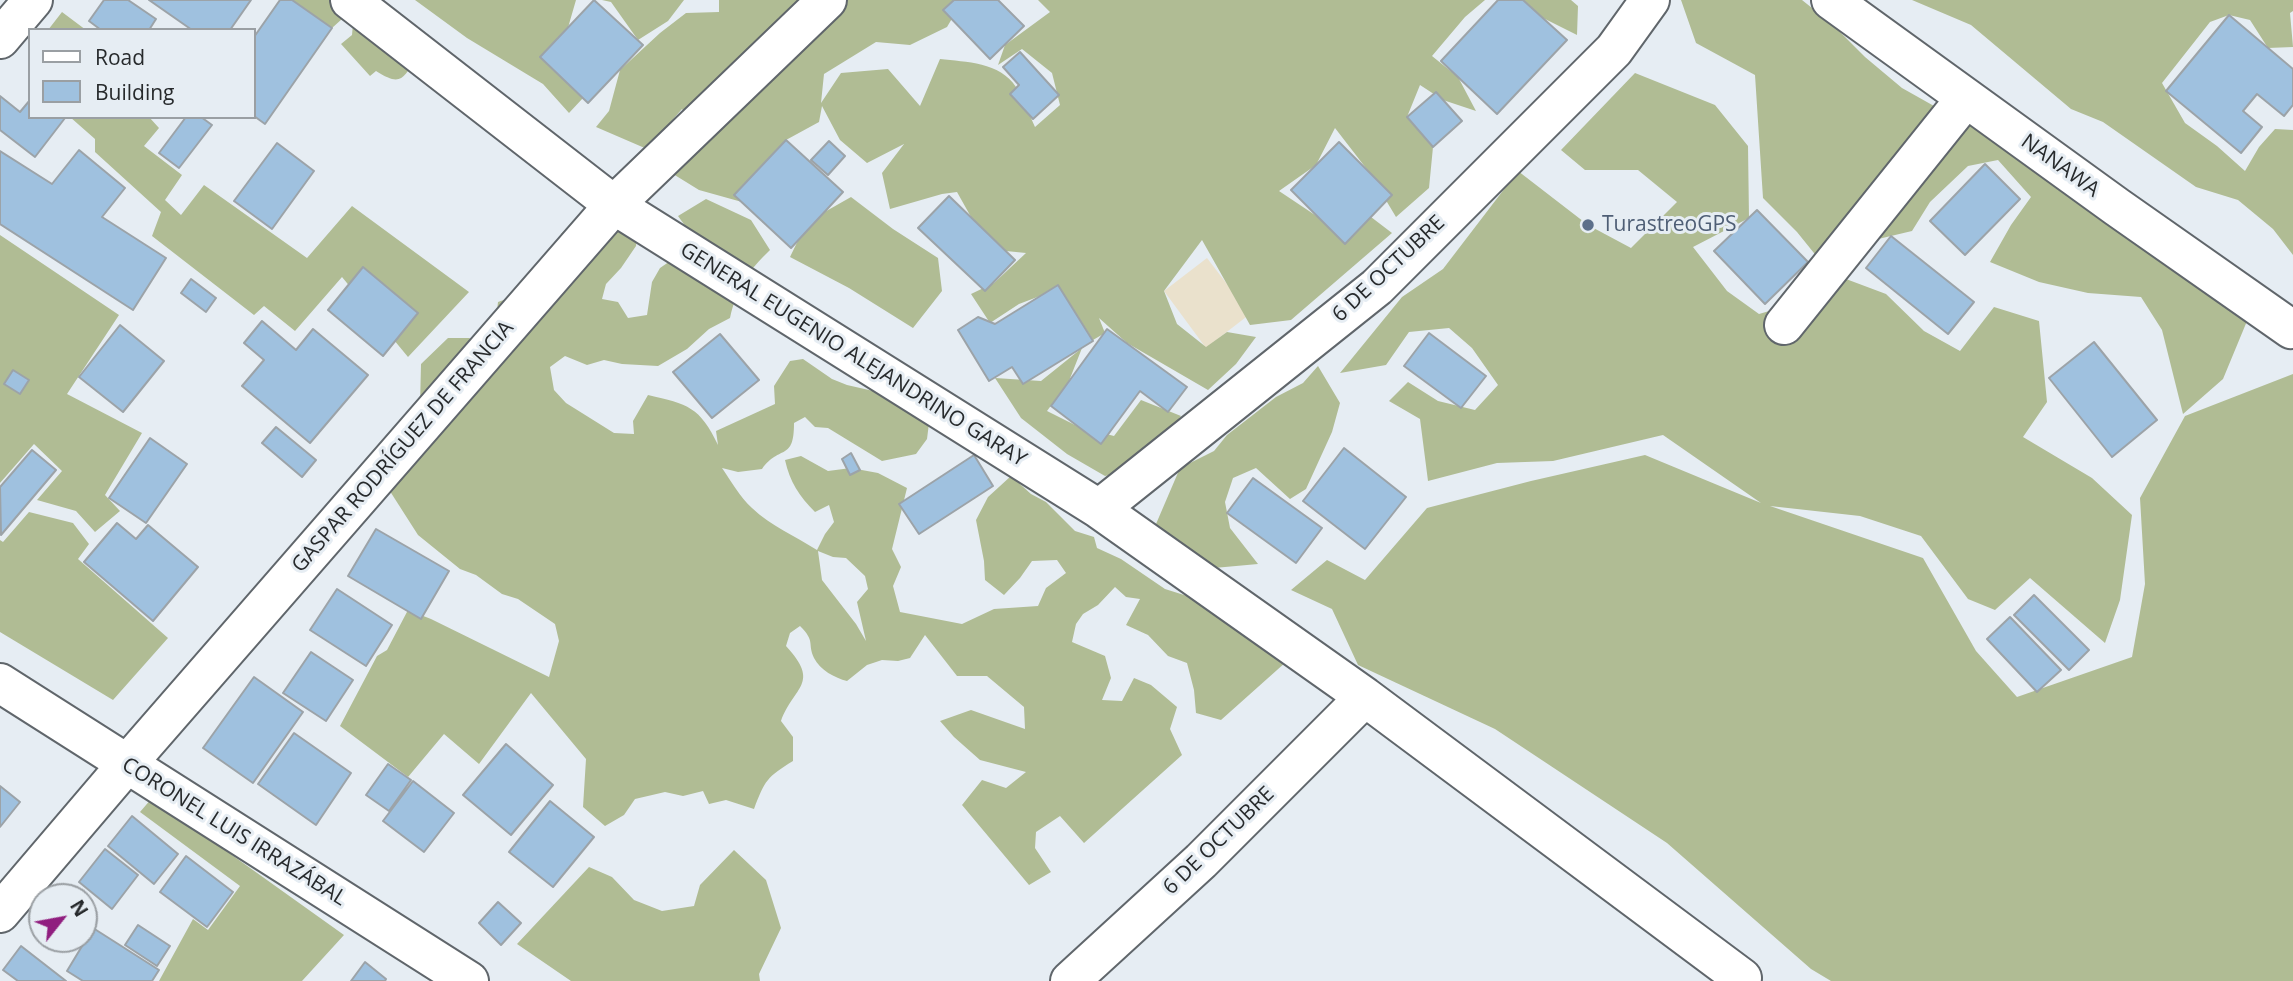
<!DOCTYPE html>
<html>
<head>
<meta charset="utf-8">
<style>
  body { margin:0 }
  #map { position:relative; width:2293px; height:981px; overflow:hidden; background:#e6edf3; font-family:"Open Sans",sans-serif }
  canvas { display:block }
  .legend { position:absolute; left:28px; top:28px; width:228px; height:91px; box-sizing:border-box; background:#e6edf3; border:2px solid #9a9fa3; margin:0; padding:9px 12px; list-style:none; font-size:21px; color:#272a2c }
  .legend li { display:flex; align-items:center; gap:14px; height:35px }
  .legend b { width:35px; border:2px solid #9a9fa3 }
  .north { position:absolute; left:28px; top:883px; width:70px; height:70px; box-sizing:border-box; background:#e6edf3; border:2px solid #9a9fa3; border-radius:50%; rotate:59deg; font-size:19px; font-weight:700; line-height:28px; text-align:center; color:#272a2c }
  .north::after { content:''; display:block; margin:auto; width:24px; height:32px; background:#901e7f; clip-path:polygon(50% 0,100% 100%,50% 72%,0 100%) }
</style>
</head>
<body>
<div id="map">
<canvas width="2293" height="981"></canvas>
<ul class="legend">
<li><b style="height:9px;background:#fff"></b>Road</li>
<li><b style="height:19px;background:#9fc1df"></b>Building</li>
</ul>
<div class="north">N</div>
</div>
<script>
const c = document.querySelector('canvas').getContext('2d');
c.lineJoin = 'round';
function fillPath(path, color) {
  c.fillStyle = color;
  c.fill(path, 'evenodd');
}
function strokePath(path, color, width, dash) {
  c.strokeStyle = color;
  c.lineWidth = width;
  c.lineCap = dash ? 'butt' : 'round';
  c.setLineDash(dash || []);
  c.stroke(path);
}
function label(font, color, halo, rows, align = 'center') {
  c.font = font + ' "Open Sans",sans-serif';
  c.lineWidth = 6;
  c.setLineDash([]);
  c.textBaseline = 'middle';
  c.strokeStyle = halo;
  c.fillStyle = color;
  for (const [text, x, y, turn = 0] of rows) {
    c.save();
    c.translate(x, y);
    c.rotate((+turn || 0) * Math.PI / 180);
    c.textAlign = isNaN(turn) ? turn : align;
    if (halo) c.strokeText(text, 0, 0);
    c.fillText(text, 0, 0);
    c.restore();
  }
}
fillPath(new Path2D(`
  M1207,258L1250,314L1206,348L1164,291Z`), '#eae1cc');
fillPath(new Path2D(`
  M288,0H340L342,19L332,28L323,31L315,26L308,11Z
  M415,0H576L565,38L545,53L583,98L569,113L543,84L467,38Z
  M602,0H684L668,21L638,40L611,2Z
  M719,0H963L947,27L910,45L876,42L824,74L821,103L841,73L888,69L920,106L940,59C966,62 1000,62 1016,87C1024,99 1029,114 1035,127L1060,105L1052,73L1022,49L998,65L1005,45L1050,12L1038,0H1485L1465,17L1432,56L1458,77L1476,111L1443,100L1420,85L1407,117L1433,147L1429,188L1396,217L1369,172L1335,128L1316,165L1279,191L1318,217L1345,244L1371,217L1392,233L1291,320L1250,325L1202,240L1164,291L1177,324L1206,347L1227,332L1256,337L1236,364L1208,390L1127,343L1099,318L1105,333L1093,340L1058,285L1040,296L1019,304L990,323L971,294L994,283L1026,253L1006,251L971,217L957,192L942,194L890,209L882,173L904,144L867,163L840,140L822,106L819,122L786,140L759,183L742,202L699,190L665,169L697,128L682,109L647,149L596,127L609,111L620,70L660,33L686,13L719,12Z
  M1514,0H1571L1578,6L1577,35L1543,18Z
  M1681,0H1802L1832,24L1865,57L1902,88L1934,106L1982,127L2252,309L2223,379L2183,414L2162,330L2141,297L2088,293L2039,282L1990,262L2011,225L2031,197L1998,160L1968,166L1930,202L1912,231L1874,240L1822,263L1797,232L1763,198L1755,75L1696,43Z
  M1912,0H2293V11L2290,13L2293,47L2268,48L2250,20L2229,15L2210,22L2162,83L2185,123L2217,146L2245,171L2259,147L2275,129L2293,130V255L2273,229L2238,200L2196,187L2103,122L2071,109L1971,25Z
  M62,12L86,30H48Z
  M353,24L417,57C403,79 401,87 376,71L370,76L341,44L352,35Z
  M1635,73L1715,105L1748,146L1749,218L1693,247L1727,291L1759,314L1814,298L1846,279L1886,294L1924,331L1960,351L1994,307L2039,321L2047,402L2023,437L2092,478L2132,515L2120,600L2105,643L2030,578L1995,610L1968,599L1921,536L1860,516L1770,506L1923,558L1976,651L2017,697L2132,657L2145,584L2140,498L2185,416L2293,374V981H1831L1811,969L1667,843L1495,729L1358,665L1332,609L1291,590L1327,560L1365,580L1427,508L1531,481L1645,455L1761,503L1663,435L1553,461L1497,463L1428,481L1420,419L1389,401L1408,382L1438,401L1475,410L1498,385L1472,348L1449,328L1409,332L1386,365L1340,373L1402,297L1443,269L1518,171L1588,225L1631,248L1677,202L1638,170H1585L1561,150Z
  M70,117H149L159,128L144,146L182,175L165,200L181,215L204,185L307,258L352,206L469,292L408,357L342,277L295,331L264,306L254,315L152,236L161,212L95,152V139Z
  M851,197L893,229L938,258L942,291L913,328L849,288L790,257L807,222Z
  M706,199L751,220L770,250C748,271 737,287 730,318L709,329L687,349L658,366L622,364L604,360L587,365L565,356L550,367L554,390L566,403L614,433L634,434L633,421L648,395C688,404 700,407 718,445L716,431L775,404L774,386L790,361L803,359L832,379L847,385L882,393L929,423L927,439L916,454L882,461L828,428L815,427L805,417L794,423C794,462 780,444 762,469L738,472L722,468C731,481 740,497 752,508C771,526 795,536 817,550L825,534L834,522L829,505L815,512C799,496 790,482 785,460L801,456L828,471L851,468L878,473L907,488L892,549L901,567L893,586L900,612L962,624L994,609L1038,606L1046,588L1066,573L1057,560L1032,561L1020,578L1004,595L985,580L984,561L976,520L988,497L1011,476L1031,494L1046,502L1075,531L1094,537L1097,548L1121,559L1165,589L1203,601L1286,662L1221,720L1196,713L1194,690L1187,663L1168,656L1148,635L1126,625L1140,599L1126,597L1115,587L1098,605L1083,614L1076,624L1072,642L1105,656L1111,678L1102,700L1122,701L1134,678L1151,685L1177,707L1170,729L1182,755L1084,843L1060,816L1036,832L1035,848L1051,872L1029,885L962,805L982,780L1006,788L1026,772L980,760L954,737L940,721L971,710L1025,729L1024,707L987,676H957L925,635L910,658L898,661L882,660L867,665L847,681C835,678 820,670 814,658C807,643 816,642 800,626L790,633L786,646C821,684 794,686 781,721L793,737V761C767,777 765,780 754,809L726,800L709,804L703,791L683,796L665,792L635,799L624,815L605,826L583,807L586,759L531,693L479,764L444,734L408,777L340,726L377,656L387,650L408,610L431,619L549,677L559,641L555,624L518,599L502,594L476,575L460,569L418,535L386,485L420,407L421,364L448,338H469L486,346L495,329L498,302L532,290L560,246L561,234L577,217L638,227L636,246L621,268L606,284L602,299L618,302L628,318L647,315L652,282L660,268L679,255L707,256L678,216ZM818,551L833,557L846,558L865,576L868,589L857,602L866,641L856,624L822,580Z
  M0,235L119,315L67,394L142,433L105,495L120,511L95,532L76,511L37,500L62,471L34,444L0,483Z
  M1082,348L1069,381L1047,411L1079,427L1114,436L1141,400L1181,416L1141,468L1105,476L1067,454L1021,418L995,378L1041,381Z
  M1318,366L1340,403L1332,432L1306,489L1290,499L1256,468L1233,478L1225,502L1230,528L1258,564L1203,569L1175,550L1156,524L1180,468L1214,451L1227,435L1276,397L1303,383Z
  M29,512L73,523L89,544L78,559L168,638L113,700L0,632V540L3,542Z
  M152,798L344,935L302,981H159L193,919L208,930L240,886L140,812Z
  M734,850L766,880L781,928L759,974L760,981H571L517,944L589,867L612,877L634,900L662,911L694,906L700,885Z`), '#b0bc94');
const building = new Path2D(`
  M104,0H128L156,19L149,30H101L89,21Z
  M149,0H251L230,30H192Z
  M280,0H292L332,28L265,124L254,116V37Z
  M594,0L643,45L588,103L540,57Z
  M954,0H998L1024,26L990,59L943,10Z
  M1498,0H1523L1567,40L1497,114L1441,61Z
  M2229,15L2293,69V105L2284,116L2257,94L2243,111L2262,127L2241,153L2166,91Z
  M1020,52L1059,95L1033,119L1010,94L1019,85L1003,67Z
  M1436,92L1462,121L1433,147L1407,117Z
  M0,96L20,112L30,100V117L65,118L35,157L0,130Z
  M186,117H201L212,125L179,168L159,153Z
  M786,140L843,192L791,248L734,195Z
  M829,141L845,156L828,175L811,160Z
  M1339,142L1392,195L1345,244L1291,190Z
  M277,143L314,171L272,229L234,201Z
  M79,150L125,188L102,217L166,258L133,310L0,224V151L52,184Z
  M1985,164L2020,199L1965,255L1930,221Z
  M949,196L1015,260L985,291L918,228Z
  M1757,210L1808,262L1765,304L1714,251Z
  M1891,236L1974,302L1948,334L1866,268Z
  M363,267L418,313L383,356L328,310Z
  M191,279L216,298L206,312L181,293Z
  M1058,285L1093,341L1023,384L1012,367L989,381L958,330L978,317L995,324Z
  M262,321L296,350L313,329L368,375L310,443L242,386L264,360L244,343Z
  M120,325L164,361L123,412L79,377Z
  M1107,329L1187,387L1168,412L1140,391L1101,444L1051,406Z
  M1429,333L1486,376L1461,408L1404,366Z
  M720,334L759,380L712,418L673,372Z
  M2094,342L2157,420L2112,457L2049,378Z
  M13,370L29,380L20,394L4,384Z
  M276,427L316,460L302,477L262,443Z
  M150,438L187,464L146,523L109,498Z
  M1344,448L1406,497L1365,549L1303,501Z
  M32,450L56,470L1,535L0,487Z
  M851,453L860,470L850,475L842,459Z
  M974,455L993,486L919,534L899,504Z
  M1253,478L1322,528L1296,563L1227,513Z
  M117,523L136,539L148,525L198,567L153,621L84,562Z
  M376,529L449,571L421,619L348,576Z
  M337,589L392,625L366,666L310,630Z
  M2034,595L2089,650L2069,670L2014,615Z
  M2010,617L2061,670L2037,692L1987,639Z
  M311,652L353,680L326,721L283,693Z
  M254,677L303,712L253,783L203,748Z
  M294,733L351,773L316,825L258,784Z
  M506,744L553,785L511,835L463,795Z
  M388,764L411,780L389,811L366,795Z
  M413,781L454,813L424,852L383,821Z
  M0,786L20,802L0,827Z
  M550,801L594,837L553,887L509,852Z
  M132,816L178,854L154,884L108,846Z
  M105,849L138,875L112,909L79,882Z
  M186,856L233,892L207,927L160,892Z
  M498,902L521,923L501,945L479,923Z
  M138,925L170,946L157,966L125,945Z
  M93,928L159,970L152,981H83L67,971Z
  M21,946L66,981H18L3,970Z
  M365,962L386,979L385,981H351Z`);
fillPath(building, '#9fc1df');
strokePath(building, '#9ca3a8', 2);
const minor = new Path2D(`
  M350,0L614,205L1099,509L1365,697L1742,978L1739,981
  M1831,0L2117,207L2291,329L2293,328
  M0,39L33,0
  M1784,325L1966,98
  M1099,509L1377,287L1614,50L1650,0
  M0,683L469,981
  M0,913L127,764L614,205L827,0
  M1070,981L1201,861L1365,697`);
strokePath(minor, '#60666b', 42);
strokePath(minor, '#fff', 38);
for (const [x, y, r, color] of [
  [1588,225,7,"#5c6f8a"]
]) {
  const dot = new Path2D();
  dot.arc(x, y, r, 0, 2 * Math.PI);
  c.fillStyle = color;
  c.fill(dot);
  strokePath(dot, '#e6edf3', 2.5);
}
label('21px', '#272a2c', '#e6edf3', [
  ["NANAWA",2060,166,36],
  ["6 DE OCTUBRE",1389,269,-43],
  ["GENERAL EUGENIO ALEJANDRINO GARAY",853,355,32],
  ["GASPAR RODRÍGUEZ DE FRANCIA",403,447,-49],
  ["CORONEL LUIS IRRAZÁBAL",234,832,32],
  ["6 DE OCTUBRE",1219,841,-44]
]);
label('21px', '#4e5e75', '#e6edf3', [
  ["TurastreoGPS",1602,225]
], 'left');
</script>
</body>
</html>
